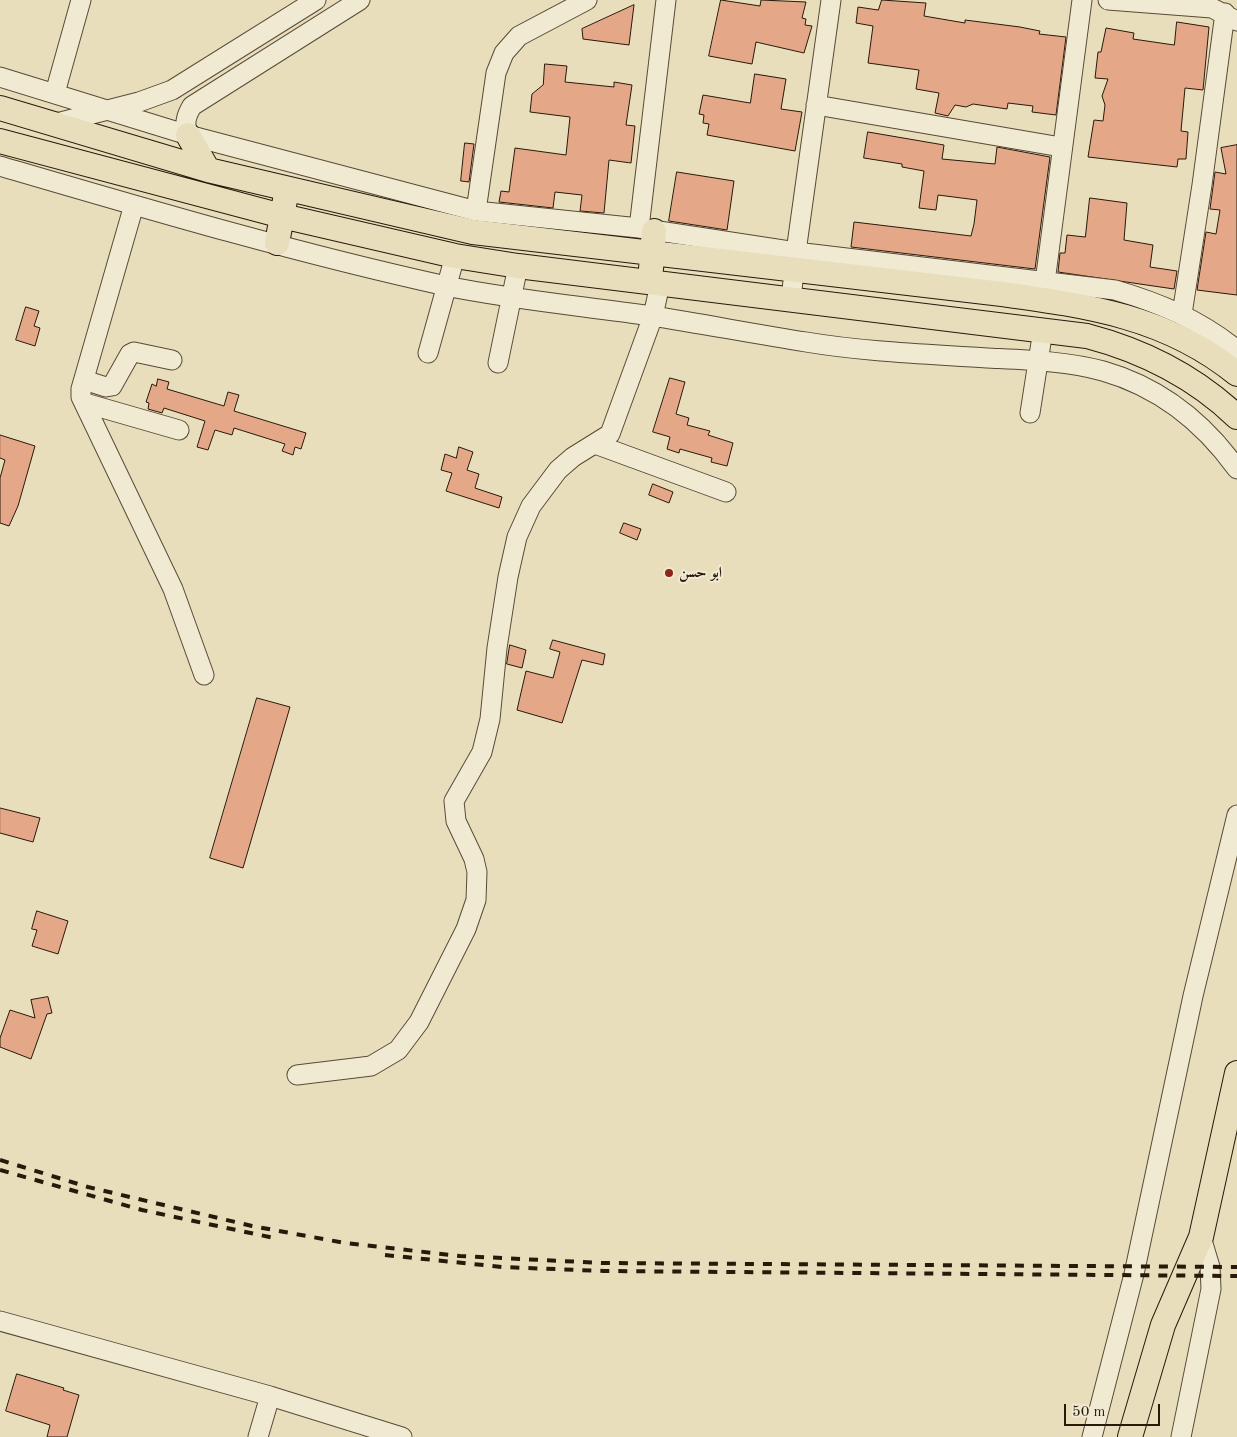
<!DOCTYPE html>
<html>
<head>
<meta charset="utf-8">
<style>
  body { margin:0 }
  #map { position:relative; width:1237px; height:1437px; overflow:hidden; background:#e9debb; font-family:"Old Standard TT",serif }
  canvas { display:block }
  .scale { position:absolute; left:1064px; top:1404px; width:96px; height:22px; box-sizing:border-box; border:2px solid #28190b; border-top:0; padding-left:6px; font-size:15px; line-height:18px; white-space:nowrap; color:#28190b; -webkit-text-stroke:4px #f1ead3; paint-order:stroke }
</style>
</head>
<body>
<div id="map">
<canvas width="1237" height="1437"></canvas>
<div class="scale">50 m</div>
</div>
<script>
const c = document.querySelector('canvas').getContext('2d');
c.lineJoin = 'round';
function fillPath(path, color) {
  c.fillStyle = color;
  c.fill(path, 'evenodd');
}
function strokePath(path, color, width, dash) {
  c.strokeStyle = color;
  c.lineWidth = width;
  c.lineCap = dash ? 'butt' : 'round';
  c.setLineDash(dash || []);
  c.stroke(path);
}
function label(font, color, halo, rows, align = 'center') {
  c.font = font + ' "Old Standard TT",Amiri,serif';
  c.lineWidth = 4;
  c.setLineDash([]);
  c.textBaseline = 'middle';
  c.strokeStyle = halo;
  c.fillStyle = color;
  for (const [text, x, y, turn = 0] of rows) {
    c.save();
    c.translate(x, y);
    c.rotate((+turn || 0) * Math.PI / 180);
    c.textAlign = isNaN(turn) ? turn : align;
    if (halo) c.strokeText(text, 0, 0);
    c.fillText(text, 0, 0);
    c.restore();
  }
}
const building = new Path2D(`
  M721,0L760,6L761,0L806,2L802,18L806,19L805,25L812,26L804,53L756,42L752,64L709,56Z
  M882,0L926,3L924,16L965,23V20L1020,27L1040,31L1039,34L1066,37L1056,115L1032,112L1033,106L1008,103L1007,109L973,104L966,107L955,105L948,116L935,113L939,93L916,89L919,70L868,63L873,26L856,23L858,7L878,10Z
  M634,5L629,45L583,39L582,29Z
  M1177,22L1209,27L1203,90L1185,88L1181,131L1188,132L1186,159H1178L1177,167L1088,157L1094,120L1103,121L1105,105L1102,96L1108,79L1095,78L1098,52H1101L1106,28L1134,33L1133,39L1174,45Z
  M545,64L567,66L565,82L614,87V82L632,85L626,125L635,126L631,163L609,160L604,213L580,211L582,195L555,192L553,208L499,202L501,191L509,192L515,148L566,155L570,117L530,112L532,94L543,85Z
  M755,74L786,79L781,109L802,112L795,151L707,135L709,124L703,123L704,115L699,114L703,95L750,103Z
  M868,132L944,145L942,159L995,164L997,147L1050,157L1035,269L851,247L854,222L971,236L974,224L977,200L938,195L936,210L919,208L924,171L902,167V164L864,158Z
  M465,143L474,144L469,182L461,181Z
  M1237,145V295L1197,290L1206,232L1216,234L1220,210L1210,209L1215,172L1226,174L1221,148Z
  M677,172L734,181L727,230L669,221Z
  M1090,198L1127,203L1124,240L1153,245L1150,267L1177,271L1174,289L1058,272L1060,253H1065L1067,235L1085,237Z
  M26,307L39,311L34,326L40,328L35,346L16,340Z
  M670,378L685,382L676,414L689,418L687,425L710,431L708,435L733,443L727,466L711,462L712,458L680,449L679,453L667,449L670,437L653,432Z
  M158,379L169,382L167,389L224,406L228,392L239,395L234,411L306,433L301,449L295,447L293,455L282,451L285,444L234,428L232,435L215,430L208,450L197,447L205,421L164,408L162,413L148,409L149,403L146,402L152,384L156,386Z
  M0,435L35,446L18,506L9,526L0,523V478L5,460L0,458Z
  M459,447L473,452L467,470L479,474L475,488L502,497L499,508L446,491L452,473L441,470L445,454L456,458Z
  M653,484L673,492L669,503L649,495Z
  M624,523L641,529L637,540L620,533Z
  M553,640L605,654L603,665L582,660L562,723L517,710L526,671L553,678L560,652L550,649Z
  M510,645L526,650L522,668L507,664Z
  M257,698L290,707L243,868L210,858Z
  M0,808L40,818L33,842L0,833Z
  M37,911L68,921L58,954L32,946L37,930L32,929Z
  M48,997L52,1013L47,1014L31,1059L0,1047V1038L10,1010L35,1018L31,1000Z
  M17,1374L64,1388L63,1390L79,1395L67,1437H47L50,1425L6,1411Z`);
fillPath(building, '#e4a788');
strokePath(building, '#28190b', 1);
const minor = new Path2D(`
  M1108,0L1212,8L1237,21
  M0,77L188,135L476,211L639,228L796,252L1115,290C1160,303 1200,320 1237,350
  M55,93L81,0
  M816,105L1061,147
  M53,124L139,102L172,90L316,0
  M188,135C184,123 186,116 192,106L360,0
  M0,166C147,209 296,253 446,286C514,300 583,306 652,316C703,324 755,334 806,342C866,352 927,354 987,358C1026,360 1066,361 1103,371C1159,387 1204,423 1237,469
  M134,205L81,389V397L173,589L204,675
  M476,211L496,73L504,53L519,36L587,0
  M639,228L666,0
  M1045,282L1082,0
  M791,300L796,252L831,0
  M1182,314L1202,185L1225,13
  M428,353L455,256
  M498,363L518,266
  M84,380L106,387L112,386L130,354L134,352L172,360
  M85,403L179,430
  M1030,413L1043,330
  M595,444L726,492
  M297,1075L371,1066L398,1050L419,1022L466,929L476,900L477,872L474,859L456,821L454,801L482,752L490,719L497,648L508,577L517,537L531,506L558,470L573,457L610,434L653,316L660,284
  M0,1321L270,1396L402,1437
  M258,1437L270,1396
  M1092,1437L1134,1274L1193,996L1237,815
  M1181,1437L1211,1289L1210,1267L1201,1237`);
const major = new Path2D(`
  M0,108L208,170L473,232L1002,294C1089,306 1167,317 1237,374
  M188,135L208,170
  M0,141L282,216L455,256L518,266L1087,336C1144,351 1194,376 1237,417
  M277,243L285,200
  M651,269L654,231
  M1130,1437L1163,1325L1201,1237L1237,1073`);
strokePath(minor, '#584a37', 21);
strokePath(major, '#28190b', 26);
strokePath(minor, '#f1ead3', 19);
strokePath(major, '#e9debb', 24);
strokePath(new Path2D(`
  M0,1160L88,1187L252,1226L345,1243L460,1256L603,1263L1237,1267
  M0,1170L142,1210L274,1238
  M385,1255L502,1267L604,1271L1237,1276`), '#28190b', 4, [9, 9]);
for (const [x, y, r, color] of [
  [669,573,5,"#8f2418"]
]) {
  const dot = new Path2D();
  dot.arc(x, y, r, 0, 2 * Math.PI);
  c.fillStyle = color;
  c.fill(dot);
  strokePath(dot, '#f1ead3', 2);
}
label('bold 15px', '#28190b', '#f1ead3', [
  ["ابو حسن",679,573]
], 'left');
</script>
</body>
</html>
